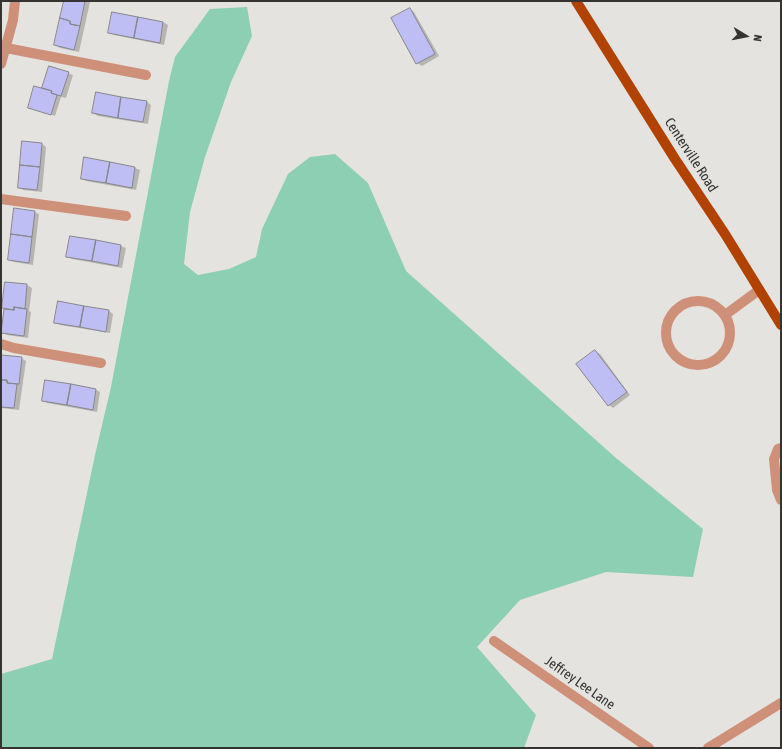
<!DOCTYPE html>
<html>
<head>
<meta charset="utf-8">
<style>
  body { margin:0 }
  #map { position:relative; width:782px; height:749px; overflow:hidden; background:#e5e3df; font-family:"Asap Condensed",sans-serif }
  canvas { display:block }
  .frame { position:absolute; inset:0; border:2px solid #353432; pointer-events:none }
  .north { position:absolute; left:726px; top:16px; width:40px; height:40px; -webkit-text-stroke:3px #e5e3df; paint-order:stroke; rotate:100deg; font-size:11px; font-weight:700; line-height:16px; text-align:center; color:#353432 }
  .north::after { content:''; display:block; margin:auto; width:14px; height:18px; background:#353432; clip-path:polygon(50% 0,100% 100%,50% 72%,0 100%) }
</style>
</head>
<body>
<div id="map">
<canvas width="782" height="749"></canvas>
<div class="frame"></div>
<div class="north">N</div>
</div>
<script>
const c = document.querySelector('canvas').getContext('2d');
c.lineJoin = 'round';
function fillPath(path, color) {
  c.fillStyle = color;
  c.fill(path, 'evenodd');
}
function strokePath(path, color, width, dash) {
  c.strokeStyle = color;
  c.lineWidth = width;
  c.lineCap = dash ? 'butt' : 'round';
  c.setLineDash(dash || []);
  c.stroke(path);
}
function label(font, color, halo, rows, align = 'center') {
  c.font = font + ' "Asap Condensed",sans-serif';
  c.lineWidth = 4;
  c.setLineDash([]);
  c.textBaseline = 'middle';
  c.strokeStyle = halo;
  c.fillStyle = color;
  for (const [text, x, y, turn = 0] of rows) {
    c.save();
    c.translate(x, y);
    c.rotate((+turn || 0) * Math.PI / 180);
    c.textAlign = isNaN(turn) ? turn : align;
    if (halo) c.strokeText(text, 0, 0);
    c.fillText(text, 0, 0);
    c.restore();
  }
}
fillPath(new Path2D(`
  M247,7L252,36L231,82L205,157L190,212L184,264L198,275L229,269L256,257L262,229L288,174L310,157L335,154L368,183L406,271L616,458L703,529L693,577L606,572L520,600L477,647L536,715L524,748H1V674L52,659L95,455L111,387L169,81L175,57L210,9Z`), '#8dcfb2');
fillPath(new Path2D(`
  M65,1H88L90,2L79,52L60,48L55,45Z
  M410,9L414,12L439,56L422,66L417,63Z
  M113,13L163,22L168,25L164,45L114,35L110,33Z
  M49,67L73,75L66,98L61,97L55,116L29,107L43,89Z
  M147,102L151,105L148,124L98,116L93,113Z
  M42,144L46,147L42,192L23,190L19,187Z
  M85,159L135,168L140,170L136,190L86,181L82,178Z
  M34,212L39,214L33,265L14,262L9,260Z
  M71,237L121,246L126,248L122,268L72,259L67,256Z
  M6,283L27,285L32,288L29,311L31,312L28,338L7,335L2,332Z
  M59,303L109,311L113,314L110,333L60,325L56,322Z
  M595,351L600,354L630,395L613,408L609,405Z
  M1,356L21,358L26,361L19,410L1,408Z
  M46,381L96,390L100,392L97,412L47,403L43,400Z`), '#0003');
const building = new Path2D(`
  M64,1H85L80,26L70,24V21L60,18Z
  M410,8L435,54L416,64L391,18Z
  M112,12L138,17L134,38L108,33Z
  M138,17L163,22L160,43L134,38Z
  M60,18L70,21V24L80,26L74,50L54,45Z
  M49,66L69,72L61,96L51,93L52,91L42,88Z
  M34,86L52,91L51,93L57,95L51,115L28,108Z
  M96,92L121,97L118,118L92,113Z
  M121,97L147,101L143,122L118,118Z
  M22,141L42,143L40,167L20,165Z
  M84,157L110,162L106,183L81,179Z
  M110,162L135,167L132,188L106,183Z
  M20,165L40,167L37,190L18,188Z
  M14,208L35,211L32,237L11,234Z
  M11,234L32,237L29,263L8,260Z
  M70,236L96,240L92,261L66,257Z
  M96,240L121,245L118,266L92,261Z
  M5,282L27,284L25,309L14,307V310L2,308Z
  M58,301L84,306L80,327L54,323Z
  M84,306L109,310L106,332L80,327Z
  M14,307L27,309L24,336L1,333L4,309L14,310Z
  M595,350L627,392L608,406L576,364Z
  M1,355L22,357L19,384L7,383V380H1Z
  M1,380H7V383L17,384L14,408L1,407Z
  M45,380L71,384L67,405L42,401Z
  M71,384L96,389L93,410L67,405Z`);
fillPath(building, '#bfbef4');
strokePath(building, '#86868a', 1);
strokePath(new Path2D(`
  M6,48L146,75
  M1,64L13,20L15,1
  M1,199L126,216
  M666 333a32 32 0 1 1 64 0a32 32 0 1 1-64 0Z
  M725,315L759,290
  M1,344L14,348L101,363
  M781,448L778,449L774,459L777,490L781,500
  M494,641L649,748
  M708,748L781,703`), '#ce9078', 10);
strokePath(new Path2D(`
  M576,1L675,159L725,234L781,325`), '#b14201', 10);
label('14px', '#353432', '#e5e3df', [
  ["Centerville Road",691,155,57],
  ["Jeffrey Lee Lane",580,683,35]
]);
</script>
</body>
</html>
